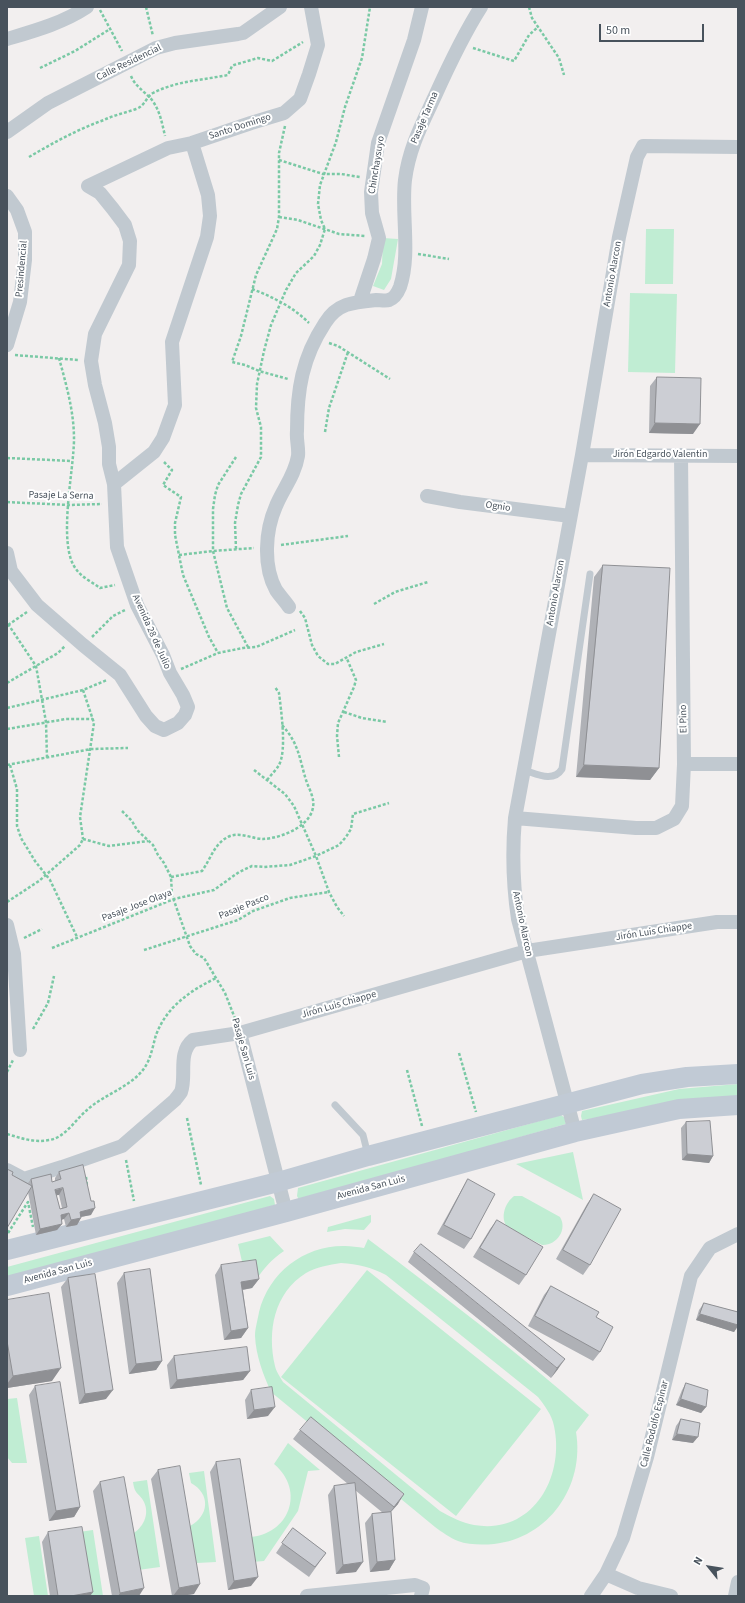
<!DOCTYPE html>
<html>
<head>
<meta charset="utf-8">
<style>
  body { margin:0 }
  #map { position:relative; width:745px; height:1603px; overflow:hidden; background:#f2efef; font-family:"Source Sans 3",sans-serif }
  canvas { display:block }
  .frame { position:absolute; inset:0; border:8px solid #48525c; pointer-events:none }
  .north { position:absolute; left:689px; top:1547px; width:40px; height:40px; -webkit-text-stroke:3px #fff; paint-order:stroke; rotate:300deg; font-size:11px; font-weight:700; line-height:16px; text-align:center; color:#48525c }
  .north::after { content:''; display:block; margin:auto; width:14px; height:18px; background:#48525c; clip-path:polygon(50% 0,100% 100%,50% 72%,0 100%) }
  .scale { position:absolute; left:599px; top:24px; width:105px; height:18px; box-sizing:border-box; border:2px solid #48525c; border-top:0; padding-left:5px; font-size:12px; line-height:14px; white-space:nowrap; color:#48525c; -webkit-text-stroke:3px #fff; paint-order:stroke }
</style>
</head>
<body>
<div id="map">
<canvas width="745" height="1603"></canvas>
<div class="frame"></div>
<div class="north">N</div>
<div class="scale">50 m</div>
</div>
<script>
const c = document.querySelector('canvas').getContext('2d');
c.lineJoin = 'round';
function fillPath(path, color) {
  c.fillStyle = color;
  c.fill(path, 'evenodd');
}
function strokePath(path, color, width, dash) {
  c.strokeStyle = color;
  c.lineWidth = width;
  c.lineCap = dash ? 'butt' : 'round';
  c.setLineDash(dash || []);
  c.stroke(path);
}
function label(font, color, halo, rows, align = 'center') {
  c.font = font + ' "Source Sans 3",sans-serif';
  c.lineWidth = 4;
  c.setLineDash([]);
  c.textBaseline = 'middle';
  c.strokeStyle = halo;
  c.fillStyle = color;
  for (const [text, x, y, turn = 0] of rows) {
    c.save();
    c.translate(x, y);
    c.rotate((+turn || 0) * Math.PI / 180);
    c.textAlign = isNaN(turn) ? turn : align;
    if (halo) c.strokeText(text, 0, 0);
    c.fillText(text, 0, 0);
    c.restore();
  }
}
fillPath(new Path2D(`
  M646,229H674L673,284H645Z
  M383,238L398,239L391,279L384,290L373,286L382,264Z
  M630,293L677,294L675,373L628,372Z
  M738,1084V1098L582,1120L581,1116L582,1111L679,1089Z
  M561,1115L565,1118L566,1124L299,1200L297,1196L298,1188Z
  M573,1152L583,1200L516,1164Z
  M270,1196L274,1199L275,1205L7,1279V1267Z
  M514,1196H522L560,1217C568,1230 556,1246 542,1245L507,1227C500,1217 505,1203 514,1196Z
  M371,1215V1222L364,1230L345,1229L327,1232L328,1227Z
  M270,1236L284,1251C272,1259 264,1268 256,1280L243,1266L238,1244Z
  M368,1239C443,1296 518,1352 589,1415L576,1432C585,1486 549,1538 494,1544C483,1545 468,1545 458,1541C450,1538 442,1532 435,1527L271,1392C263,1374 256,1356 255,1336C255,1328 258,1319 259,1312C269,1272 305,1245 345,1246C351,1246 358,1247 364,1248ZM341,1263C358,1264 371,1267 386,1275L538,1397C544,1405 552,1415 554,1426C565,1477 533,1535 474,1525C462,1523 451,1517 440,1511L283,1382C280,1377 276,1371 275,1366C267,1331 274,1293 306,1273C316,1267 329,1265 341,1263Z
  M367,1270L541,1409L456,1516L281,1377Z
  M17,1398L27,1463H12L7,1457V1399Z
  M288,1443L320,1470L308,1471L298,1511L264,1561L252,1562L249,1537C289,1535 306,1491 274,1464Z
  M204,1471L216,1562L197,1563L191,1552L190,1526C209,1516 211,1494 191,1483L189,1473Z
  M147,1480L160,1567L138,1570L131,1535C143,1528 150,1515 144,1502C139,1492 135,1496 133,1482Z
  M93,1530L103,1596H89L79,1532Z
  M39,1536L48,1596H34L25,1538Z`), '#c0edd3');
strokePath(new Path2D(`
  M146,7L153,36
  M529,7L532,18L559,58L564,75
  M100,10L122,51
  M473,48L514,61L529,35L538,27
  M40,68L75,51L110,29
  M131,76C135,86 145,92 152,100C160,111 162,123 165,136
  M285,126L279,153V217L277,229L256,275L241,336L232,362L245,365L259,371L288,379
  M29,157C53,143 78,129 104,120C114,115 125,113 136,109C145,106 146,97 153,93C176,81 203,80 228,75L232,66L234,65L258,58L272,61L303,42
  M279,160L323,174H341L360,177
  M279,217L298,220L339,234L366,236
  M418,254L449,259
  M252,289C273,297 293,307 309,323
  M329,343L338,346L390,379
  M15,355L78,360
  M59,358C66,384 74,411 74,439C74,470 57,545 76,569C81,577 92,582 100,588L115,585
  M325,432L329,408L348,352
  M236,457L218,485L215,495L213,509V551L227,608L248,647
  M7,458L72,461
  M164,462L172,470L163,485L181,497L175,523V535L183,575L209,637L218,653
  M7,502L68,505L102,504
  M281,545L348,536
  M236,549L235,523L238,505L241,494L261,457V427L256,408L257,384L264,351L271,325L286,290L296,273L314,256L320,245L325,229L321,220L318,204L320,185L336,142L345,107L362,58L370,7
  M179,555L213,551L254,548
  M374,604L395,592L428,582
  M300,611L305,618L312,645L318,656L328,664H335L356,652L384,644
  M8,624L36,666L46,722L47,758
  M8,625L27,612
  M92,637L113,616L125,610
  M181,669L218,653L243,648L256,647L295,630
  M7,683L58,653L65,646
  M83,690L94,723L80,817L83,839
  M7,708L83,690L107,680
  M344,712L362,718L387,722
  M7,729L66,719H93
  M339,757L337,736L338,723L354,687L356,680L347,659
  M7,765L91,749L128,748
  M10,765L17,789V826L21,838L35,861L50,880L77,937
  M254,770L285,794L294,806L316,856L329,892L337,907L344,916
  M267,780C271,775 276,770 279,765C287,750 281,710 279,693L275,687
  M122,811L132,821L137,830L153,845L158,855L164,863L171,877L172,895L190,946L196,954L204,958L225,993L236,1021
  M83,839L109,846L148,841
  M171,877L202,871C212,857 214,843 230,836C241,832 253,839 263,839C283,838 317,824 313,800C312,794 309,788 307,783C299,759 300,745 282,725
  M7,902L39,881L80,845L83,839
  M24,938L42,929
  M52,948L174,899L214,890L239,872L252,866L264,867L290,865L316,856L339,845L346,837L351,829L353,814L389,803
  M144,950L238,920L253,911L290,898L329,892
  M33,1029L48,1003L54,976
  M459,1053L476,1112
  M407,1070L422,1126
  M7,1072L13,1060
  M187,1118L201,1185
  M7,1134C21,1138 34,1143 49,1140C65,1138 75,1120 87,1110C103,1095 133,1086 145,1067C151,1058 153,1045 156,1035C167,1006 190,991 216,978
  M126,1160L134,1201
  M86,1177L87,1186
  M8,1233L28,1202L33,1227`), '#7ac9a5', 2.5, [3, 2]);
strokePath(new Path2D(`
  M524,770C537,774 553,783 562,769L590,574
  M335,1105L363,1135L368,1155`), '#c1c9d0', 7);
strokePath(new Path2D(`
  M7,39C34,31 63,23 87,7
  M7,132L48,103L156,48L175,43L238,34L243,33L280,7
  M88,186L168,148L192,143L251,123L284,113L300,99L309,74L318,45L311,7
  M7,196L17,210L25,232V260L20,302L7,345
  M360,301L374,259L379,238L372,213L371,192L378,143L414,40L422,7
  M582,455L738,456
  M114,484L154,452L163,438L175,405L172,342L207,237L210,216L208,195L192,143
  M427,496L460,502L570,516
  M7,553L11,571L37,605L83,645L120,675L146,716L155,726L164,730L178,723L185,715L188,707L183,695L170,673L163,655L137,605L117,547L114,484L109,464V447L105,423L95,385L91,361L95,334L129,265L130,241L125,225L113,209L100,193L88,186
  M289,607C285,601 280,596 276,590C263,566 265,531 276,506C283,489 295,475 298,456C299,448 296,439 297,431C297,390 302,358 325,323C337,303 354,302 376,300C380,300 386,301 389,300C395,298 398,292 400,287C411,254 401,214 405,180C409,148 422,124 435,96C449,65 463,35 481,7
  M684,764H738
  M515,818L636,828H656L674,819L682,806L684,764L681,455
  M7,925L14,954L20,1050
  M240,1033L286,1212
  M575,1132L518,919C513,885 512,852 515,818L582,455L619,237L637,157L643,146L738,147
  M7,1170L24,1179L62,1167L122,1146L175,1100C177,1097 180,1094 181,1092C187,1076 177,1053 193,1040L240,1033L527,951L717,922H738
  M606,1574L638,1588L671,1596
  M307,1596L415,1585L423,1588L421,1596
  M591,1596L606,1574L623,1538L647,1457L691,1276L710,1248L738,1234
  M735,1596L738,1582`), '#c1c9d0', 14);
strokePath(new Path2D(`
  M7,1250L278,1182L368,1156L642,1084L687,1077L738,1074
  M7,1286L286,1212L575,1132L679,1109L738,1105`), '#c1cad5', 20);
fillPath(new Path2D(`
  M657,377L693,434L649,433L650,386Z
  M603,565L659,768L650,780L576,777L594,577Z
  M686,1122L713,1156L709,1163L682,1160L681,1128Z
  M59,1172L91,1215L81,1217L77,1225L66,1227L64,1219L61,1220L62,1224L57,1230L36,1235L28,1192L12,1175L28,1183L31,1179L52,1182L55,1181V1178ZM56,1195H59L62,1208L60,1209Z
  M468,1179L471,1239L464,1249L437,1234L462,1189Z
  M594,1194L590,1265L583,1275L556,1259L587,1204Z
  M497,1220L526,1275L519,1285L473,1257L490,1229Z
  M414,1252L558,1369L551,1378L408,1262Z
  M221,1265L259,1279L252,1288L243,1290L248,1328L241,1338L224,1340L215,1275Z
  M124,1273L162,1361L156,1370L129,1374L117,1283Z
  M68,1278L106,1399L79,1404L61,1287Z
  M551,1286L596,1317L600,1352L593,1361L528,1326L544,1295Z
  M7,1300L52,1381L7,1388Z
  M704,1303L738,1312V1326L734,1332L696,1320L699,1310Z
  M174,1356L250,1371L243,1380L170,1389L167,1365Z
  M686,1383L706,1407L701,1413L676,1405L682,1390Z
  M35,1386L80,1507L74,1517L49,1521L29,1395Z
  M251,1390L268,1416L247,1419L245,1400Z
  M681,1419L693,1443L672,1440L676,1426Z
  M300,1430L398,1504L391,1512L395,1560L389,1570L370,1572L365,1523L372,1514L383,1513L355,1490L356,1572L336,1574L328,1495L334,1486L348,1484L293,1439Z
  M216,1462L251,1586L228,1590L210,1472Z
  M158,1470L194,1594L181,1596H172L151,1479Z
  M100,1482L139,1596H112L93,1491Z
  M293,1528L326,1553L309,1577L276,1553Z
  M48,1532L93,1592L90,1596H50L42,1542Z`), '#afb1b6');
fillPath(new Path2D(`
  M655,423L700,424L693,434L649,433Z
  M584,765L659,768L650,780L576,777Z
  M687,1154L713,1156L709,1163L682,1160Z
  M63,1188L59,1195L51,1196L55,1190Z
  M95,1208L91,1215L75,1218L80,1212Z
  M69,1213L64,1219L56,1221L61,1215Z
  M81,1218L77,1225L66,1227L71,1220Z
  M62,1224L57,1230L36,1235L40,1229Z
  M259,1279L252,1288L235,1291L241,1282Z
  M700,1314L738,1325V1326L734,1332L696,1320Z
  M248,1328L241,1338L224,1340L231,1331Z
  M565,1359L558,1369L551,1378L557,1368Z
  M162,1361L156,1370L129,1374L136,1364Z
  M61,1368L52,1381L7,1388V1384L13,1376Z
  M250,1371L243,1380L170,1389L177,1380Z
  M113,1390L106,1399L79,1404L85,1394Z
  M681,1399L706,1407L701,1413L676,1405Z
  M275,1407L268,1416L247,1419L254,1410Z
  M677,1434L698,1437L693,1443L672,1440Z
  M404,1494L398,1504L387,1516L394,1507Z
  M80,1507L74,1517L49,1521L56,1511Z
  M395,1560L389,1570L370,1572L377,1562Z
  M363,1562L356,1572L336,1574L343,1565Z
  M258,1577L251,1586L228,1590L234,1581Z
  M200,1584L194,1594L181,1596H173L179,1588Z
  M144,1588L139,1596H118L120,1593Z
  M93,1592L90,1596H71Z`), '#8f9094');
const building = new Path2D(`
  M657,377L701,378L700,424L655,423Z
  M603,565L670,568L659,768L584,765Z
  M710,1121L713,1156L687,1154L686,1122Z
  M83,1165L91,1201H94L95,1208L80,1212L81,1218L71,1220L69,1213L61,1215L62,1224L40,1229L31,1179L51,1174L52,1182L61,1179L59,1172ZM63,1188L67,1207L60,1209L55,1190Z
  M7,1169L13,1172L12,1175L32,1186L7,1228Z
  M468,1179L495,1194L471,1239L444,1225Z
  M594,1194L621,1209L590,1265L563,1250Z
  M497,1220L543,1247L526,1275L480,1248Z
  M421,1244L565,1359L557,1368L414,1252Z
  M256,1260L259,1279L241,1282L248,1328L231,1331L221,1265Z
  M150,1269L162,1361L136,1364L124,1273Z
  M95,1274L113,1390L85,1394L68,1278Z
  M551,1286L599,1312L596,1317L613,1327L600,1352L535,1316Z
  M49,1293L61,1368L13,1376L7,1341V1300Z
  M704,1303L738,1312V1325L700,1314Z
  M247,1347L250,1371L177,1380L174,1356Z
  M60,1382L80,1507L56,1511L35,1386Z
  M686,1383L708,1390L706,1407L681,1399Z
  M272,1387L275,1407L254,1410L251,1390Z
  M311,1417L404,1494L394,1507L300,1430Z
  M681,1419L700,1423L698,1437L677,1434Z
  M240,1459L258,1577L234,1581L216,1462Z
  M180,1466L200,1584L179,1588L158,1470Z
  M124,1477L144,1588L120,1593L100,1482Z
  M355,1483L363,1562L343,1565L334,1486Z
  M391,1512L395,1560L377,1562L372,1514Z
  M82,1527L93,1592L71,1596H58L48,1532Z
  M293,1528L326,1553L315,1567L282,1543Z`);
fillPath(building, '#ccced4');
strokePath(building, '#8f9094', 1);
label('10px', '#48525c', '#fff', [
  ["Calle Residencial",129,63,-26],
  ["Pasaje Tarma",425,118,-67],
  ["Santo Domingo",240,127,-18],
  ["Chinchaysuyo",377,165,-81],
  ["Presindencial",22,269,-85],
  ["Antonio Alarcon",613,274,-80],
  ["Jirón Edgardo Valentin",660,455],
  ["Pasaje La Serna",61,496,1],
  ["Ognio",498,507,8],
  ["Antonio Alarcon",556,593,-80],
  ["Avenida 28 de Julio",151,632,66],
  ["El Pino",684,719,-91],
  ["Pasaje Jose Olaya",137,906,-21],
  ["Pasaje Pasco",244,907,-22],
  ["Antonio Alarcon",522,924,78],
  ["Jirón Luis Chiappe",654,932,-9],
  ["Jirón Luis Chiappe",339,1005,-16],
  ["Pasaje San Luis",243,1049,74],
  ["Avenida San Luis",371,1188,-15],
  ["Avenida San Luis",58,1272,-15],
  ["Calle Rodolfo Espinar",655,1424,-76]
]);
</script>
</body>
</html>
